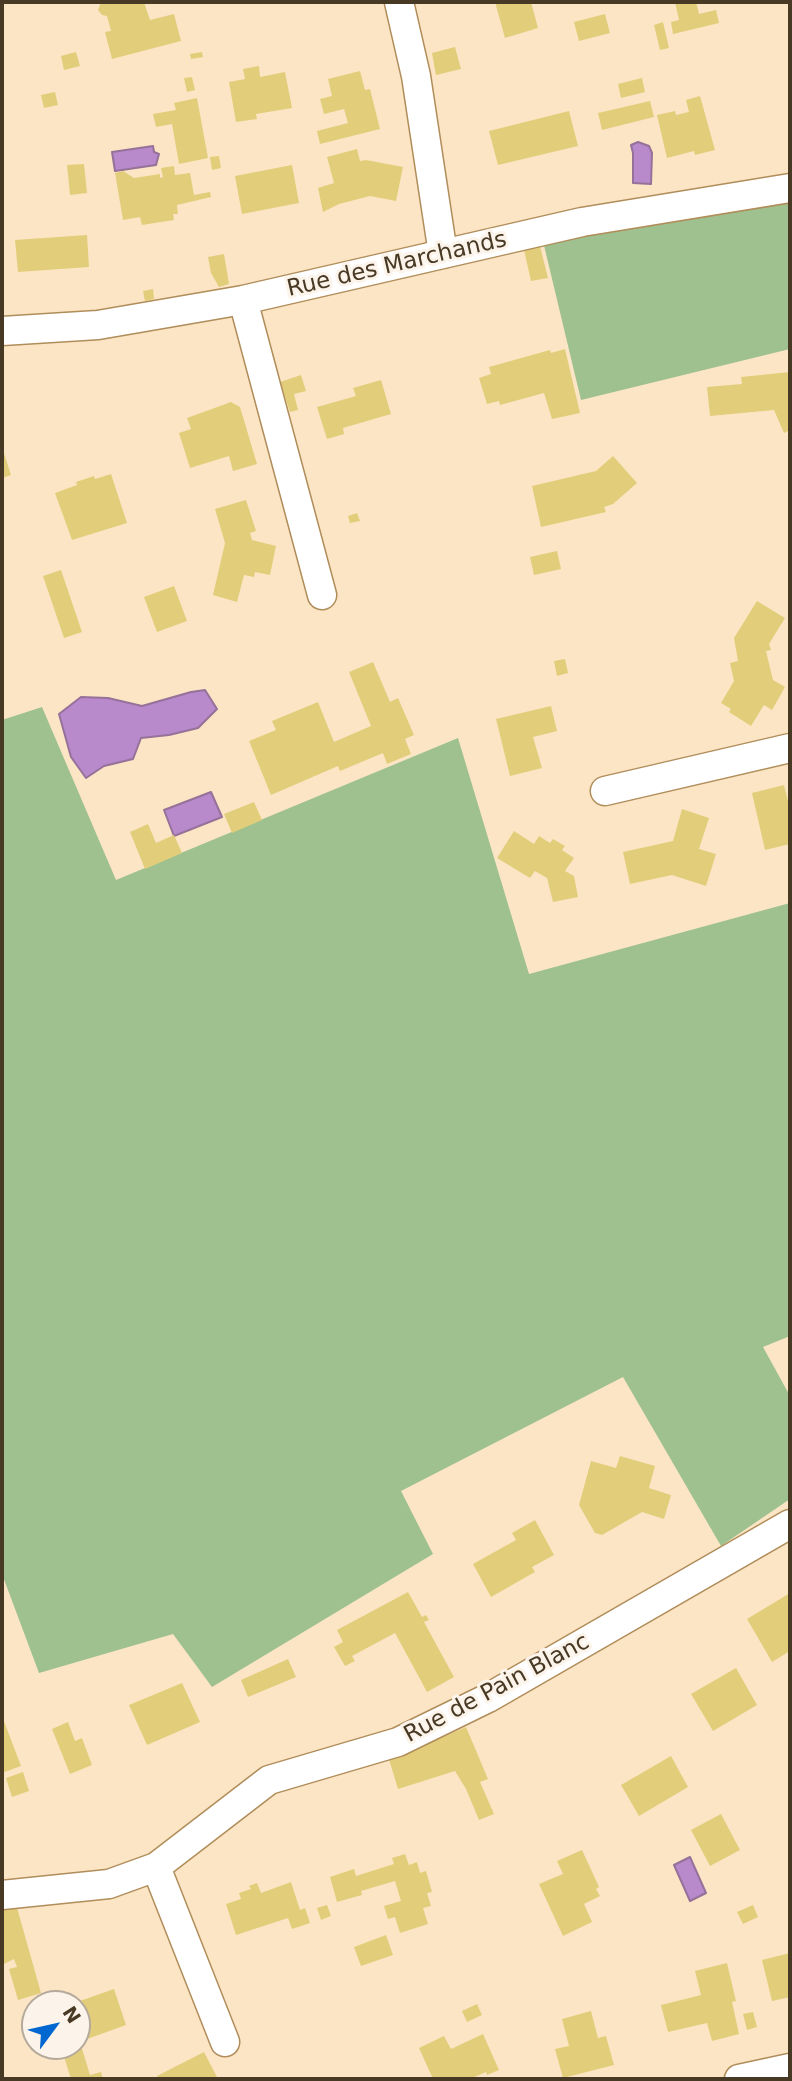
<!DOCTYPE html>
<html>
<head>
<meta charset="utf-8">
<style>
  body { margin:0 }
  #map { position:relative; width:792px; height:2081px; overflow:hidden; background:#fbe5c5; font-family:"DejaVu Sans",sans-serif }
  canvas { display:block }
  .frame { position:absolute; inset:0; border:4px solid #483924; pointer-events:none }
  .north { position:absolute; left:21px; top:1990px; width:70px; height:70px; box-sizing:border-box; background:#fcf4ea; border:2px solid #b4a99b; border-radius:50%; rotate:57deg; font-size:19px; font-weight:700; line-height:28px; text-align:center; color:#483924 }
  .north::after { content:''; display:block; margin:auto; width:24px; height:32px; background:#0067d0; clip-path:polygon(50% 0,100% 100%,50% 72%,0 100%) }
</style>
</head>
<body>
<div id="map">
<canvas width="792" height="2081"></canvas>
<div class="frame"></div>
<div class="north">N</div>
</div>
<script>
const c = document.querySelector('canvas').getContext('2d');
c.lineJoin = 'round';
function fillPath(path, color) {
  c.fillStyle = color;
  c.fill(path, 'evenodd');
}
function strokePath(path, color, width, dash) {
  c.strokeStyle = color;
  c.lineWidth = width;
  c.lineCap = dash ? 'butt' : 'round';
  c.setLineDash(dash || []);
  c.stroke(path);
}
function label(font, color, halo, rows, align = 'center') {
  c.font = font + ' "DejaVu Sans",sans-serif';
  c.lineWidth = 6;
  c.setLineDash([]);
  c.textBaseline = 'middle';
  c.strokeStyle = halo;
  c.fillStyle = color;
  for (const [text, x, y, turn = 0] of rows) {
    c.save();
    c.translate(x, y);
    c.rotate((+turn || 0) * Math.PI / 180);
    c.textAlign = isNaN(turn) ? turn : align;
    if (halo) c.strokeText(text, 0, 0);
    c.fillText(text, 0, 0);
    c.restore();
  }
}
fillPath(new Path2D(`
  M790,202V349L581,400L542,237Z
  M42,707L116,880L458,738L529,974L790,903V1336L763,1347L790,1396V1499L721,1546L623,1377L401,1491L433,1554L212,1687L173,1634L39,1673L2,1574V720Z`), '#9fc18f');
const water = new Path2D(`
  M638,142L649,146L652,153L651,184L633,183V153L631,145Z
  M153,146L154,152L159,154L156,165L115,171L112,152Z
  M205,690L217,709L198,728L169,735L141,738L133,759L104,766L86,778L71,757L59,714L81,697L108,698L142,706L191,692Z
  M211,792L222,817L174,836L164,810Z
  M690,1857L706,1893L690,1901L674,1865Z`);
fillPath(water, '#b889cb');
strokePath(water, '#967199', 2);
fillPath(new Path2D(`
  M101,2H144L150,20L174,14L181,41L112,59L105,32L111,31L107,16L102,15L98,10Z
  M495,2H531L538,28L505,38Z
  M675,2H696L699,14L716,10L719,23L673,34L671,22L679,20Z
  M605,14L610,33L579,41L574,22Z
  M663,22L669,48L660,50L654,25Z
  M455,47L461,69L436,75L432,53Z
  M76,52L80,66L64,70L61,56Z
  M202,52L203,57L191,59L190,54Z
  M259,66L260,77L285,72L292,108L256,114L257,119L236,122L229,82L245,79L243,69Z
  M360,71L365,90L370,89L380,129L320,144L317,131L348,123L344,109L324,114L320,99L332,96L328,79Z
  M192,77L195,90L187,92L184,78Z
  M642,78L645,92L621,98L618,84Z
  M55,92L58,105L44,108L41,95Z
  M700,96L715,150L695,155L694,151L667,158L657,115L675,111L676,115L689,112L686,100Z
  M197,98L208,158L179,164L172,124L156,127L153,114L176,110L174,103Z
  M650,101L654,117L602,130L598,113Z
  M569,111L578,146L498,165L489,131Z
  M357,149L360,161L366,160L403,167L396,201L370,196L339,204L323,212L318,188L334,183L327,157Z
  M219,156L221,168L212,170L210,157Z
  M84,164L87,193L70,195L67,165Z
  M292,165L299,203L242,214L235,176Z
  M174,166L175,175L190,173L194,195L210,192L211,197L177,205L178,214H173L174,220L142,225L140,217L123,220L115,173L123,171L134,178L160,174V178L163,177L161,168Z
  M87,235L89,267L18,272L15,240Z
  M540,246L548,278L531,281L524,250Z
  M224,254L229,284L219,287L211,273L208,257Z
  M153,289L154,299L145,301L143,291Z
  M565,349L580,413L552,419L544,393L500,405L499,401L487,404L479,378L491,374L489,367L550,350L551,353Z
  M790,372V430L784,433L774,410L710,416L707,387L742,384L741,377Z
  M301,375L306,391L294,394L298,410L290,412L280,382Z
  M381,380L391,414L343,428L344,434L327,439L317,407L356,396L353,388Z
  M231,402L240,407L257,464L233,471L229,456L190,468L179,433L191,429L187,418Z
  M2,447L11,475L2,478Z
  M613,456L637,483L613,504L604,507L606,512L541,527L532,486L596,471Z
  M111,474L127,523L72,540L55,493L77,485L76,482L94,476L95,479Z
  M246,500L256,531L250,533L252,540L276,546L270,575L255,572L254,577L244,575L237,602L213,595L225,543L215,509Z
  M357,513L360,521L350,523L348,516Z
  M557,551L561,569L534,575L530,557Z
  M61,570L82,632L64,638L43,576Z
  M174,586L187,621L157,632L144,597Z
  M757,601L785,618L769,644L771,650L766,651L773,680L785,687L772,710L764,705L751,726L729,712L731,709L721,703L734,681L730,663L738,661L734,638Z
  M565,659L568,673L557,676L554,661Z
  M373,662L390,702L398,698L414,735L405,739L411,754L387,764L383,753L340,771L338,766L271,795L249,741L276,730L272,721L318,702L334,742L371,726L349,672Z
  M551,706L557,731L533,737L542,768L510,776L496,719Z
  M784,785L790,809V844L765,850L752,793Z
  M254,802L262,820L232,833L224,814Z
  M682,809L709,818L699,849L716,854L706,886L672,875L630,884L623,852L673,841Z
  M148,824L156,843L174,835L182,853L145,869L130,832Z
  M514,831L534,844L539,836L550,843L553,839L565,846L562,850L574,858L565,871L574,876L578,897L553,902L547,878L535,871L530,878L497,858Z
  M620,1456L655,1466L649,1488L671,1495L664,1519L642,1512L602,1535L595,1533L579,1505L591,1461L616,1468Z
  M535,1520L554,1555L532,1567L535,1572L491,1597L473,1564L516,1540L512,1533Z
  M408,1592L422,1617L426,1615L429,1620L424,1622L454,1677L427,1692L395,1633L352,1656L355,1661L345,1666L334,1647L343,1642L337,1630Z
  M790,1593V1651L772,1662L747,1619Z
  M288,1659L296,1677L248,1697L241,1680Z
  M736,1668L757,1705L713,1731L691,1694Z
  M182,1683L200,1722L147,1745L129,1705Z
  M2,1716L21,1766L2,1773Z
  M68,1722L75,1741L82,1738L92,1765L70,1774L52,1729Z
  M466,1727L488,1779L480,1782L494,1814L479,1820L466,1789L455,1771L398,1789L388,1756L424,1745Z
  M671,1756L688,1787L639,1816L621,1785Z
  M23,1772L29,1791L12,1797L6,1778Z
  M721,1814L740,1850L710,1866L691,1830Z
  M582,1850L599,1887L596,1889L600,1896L584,1904L592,1922L563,1936L539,1884L563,1874L557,1861Z
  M405,1854L409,1865L417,1862L420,1873L426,1871L432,1892L427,1893L431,1906L423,1908L428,1924L400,1933L395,1917L388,1919L384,1906L401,1901L395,1881L361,1891L362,1895L337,1902L330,1877L354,1869L356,1876L394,1864L392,1858Z
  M291,1882L300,1910L305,1908L310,1923L292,1929L288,1918L236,1935L226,1904L241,1899L239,1893L251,1889L249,1886L257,1883L261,1893Z
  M16,1904L41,1993L18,2000L9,1969L17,1967L14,1959L2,1965V1908Z
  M327,1905L331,1916L321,1920L317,1908Z
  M753,1905L758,1917L743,1924L737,1912Z
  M386,1935L393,1955L361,1966L354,1947Z
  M790,1953V1997L772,2001L762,1960Z
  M727,1963L736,2001L732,2002L739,2034L712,2041L707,2023L668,2032L661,2005L701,1995L695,1971Z
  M114,1989L126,2025L79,2042L77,2036V2002Z
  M477,2004L482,2015L467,2022L462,2011Z
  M591,2011L598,2038L606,2036L614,2065L563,2078L555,2049L569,2046L562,2019Z
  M753,2012L757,2027L747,2030L743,2014Z
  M483,2034L499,2070L487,2075L486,2072L470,2079H433L419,2048L444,2036L451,2049Z
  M80,2042L90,2075L101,2072L103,2079H71L61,2047L77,2046V2043Z
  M204,2052L218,2079H158L157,2076Z`), '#e2ce7a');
const minor = new Path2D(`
  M399,2L416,76L443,254
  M243,300L322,595
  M2,331L98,325L243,300L582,222L790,188
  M605,791L790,748
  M156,1867L225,2042
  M2,1895L109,1884L156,1867L269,1780L398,1742L488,1698L790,1524
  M739,2079L790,2068`);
strokePath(minor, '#b08d5a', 31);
strokePath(minor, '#fff', 28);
label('23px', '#483924', '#fcf4ea', [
  ["Rue des Marchands",397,265,-13],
  ["Rue de Pain Blanc",497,1689,-28]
]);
</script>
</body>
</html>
